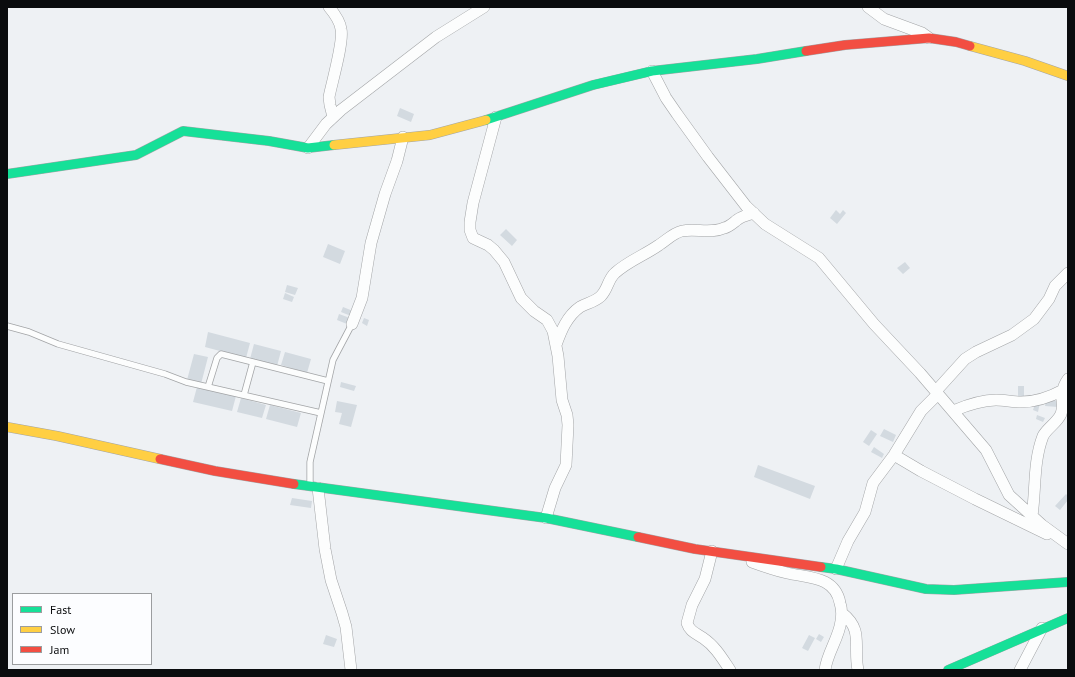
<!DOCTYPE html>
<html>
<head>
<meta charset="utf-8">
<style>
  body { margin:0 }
  #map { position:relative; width:1075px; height:677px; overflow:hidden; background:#eef1f4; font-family:"PT Sans",sans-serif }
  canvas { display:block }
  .frame { position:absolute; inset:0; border:8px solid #0a0c0e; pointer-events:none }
  .legend { position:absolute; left:12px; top:593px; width:140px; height:72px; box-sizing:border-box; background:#fcfdff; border:1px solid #9b9d9f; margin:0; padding:5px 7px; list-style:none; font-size:12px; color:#0a0c0e }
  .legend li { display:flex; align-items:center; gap:8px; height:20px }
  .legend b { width:20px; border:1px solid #9b9d9f }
</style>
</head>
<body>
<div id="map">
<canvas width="1075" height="677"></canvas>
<div class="frame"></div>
<ul class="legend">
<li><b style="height:5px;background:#16e098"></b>Fast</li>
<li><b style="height:5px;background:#ffcf43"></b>Slow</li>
<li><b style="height:5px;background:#f24e42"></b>Jam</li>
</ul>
</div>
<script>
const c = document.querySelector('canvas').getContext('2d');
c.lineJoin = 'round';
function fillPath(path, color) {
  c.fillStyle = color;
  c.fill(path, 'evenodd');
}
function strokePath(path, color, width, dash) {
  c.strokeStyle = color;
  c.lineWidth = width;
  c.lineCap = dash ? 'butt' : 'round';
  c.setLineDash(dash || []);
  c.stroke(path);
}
fillPath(new Path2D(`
  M400,108L414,114L411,122L397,116Z
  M836,210L840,214L843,210L846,213L837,224L830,218Z
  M506,229L517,240L512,246L500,235Z
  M328,244L345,251L340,264L323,257Z
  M905,262L910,268L903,274L897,268Z
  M287,285L298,288L295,295L285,292Z
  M285,293L294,297L292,302L283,299Z
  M343,307L353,311L351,316L341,312Z
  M339,314L350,318L347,324L337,320Z
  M364,318L369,320L367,326L362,323Z
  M208,332L250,343L246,358L205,347Z
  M254,344L281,351L277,366L250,359Z
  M285,352L311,359L307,373L281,365Z
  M194,354L208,357L201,384L187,380Z
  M341,382L356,386L354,391L340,387Z
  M1018,386H1024V397H1018Z
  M197,387L236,396L232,411L193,402Z
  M241,398L266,405L262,418L237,412Z
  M1046,400L1058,401V407L1045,406Z
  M337,401L357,405L351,427L339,424L342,413L335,412Z
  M1036,401L1040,402L1038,412L1033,410Z
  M270,405L301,413L297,427L266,419Z
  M1037,415L1045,418L1043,422L1036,419Z
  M884,429L896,435L893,442L880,436Z
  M871,430L877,434L869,446L863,442Z
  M874,447L884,454L882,458L871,452Z
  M758,465L815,486L810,499L754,477Z
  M1066,494L1068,496V500L1060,510L1055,506Z
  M292,498L312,501L311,508L290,505Z
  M819,634L824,637L821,642L816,639Z
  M326,635L337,639L334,647L323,644Z
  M809,635L815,638L808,651L802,648Z`), '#d3dae0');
const lane = new Path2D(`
  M7,326L29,332L58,344L165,374L186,382L321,413
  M208,387L217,358L221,354L328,381
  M244,395L253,362
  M310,486V462L333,360L352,324`);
const street = new Path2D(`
  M329,7C334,13 340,21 341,29C344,41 332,82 329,97L330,105L333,117
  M868,7L884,19L922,33L929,38
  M652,71L666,98L677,114L708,157L746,206L765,224L819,258L874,324L920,373L986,450L1009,495L1042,525L1068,544
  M496,117L473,203L470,222V230L473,238L488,245L494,250L504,262L521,298L534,311L547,320L553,331L558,356L562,400L567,415L568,425L566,465L555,488L546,518
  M308,148L326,124L341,110L436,37L484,7
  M352,324L362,298L371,243L385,194L397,161L403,137
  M556,345C561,331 567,316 580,307C587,303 595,302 601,296C608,289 608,279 615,273C628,261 645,255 659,245C667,240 673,233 682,231C695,228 711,234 724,228C729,227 733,223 737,220C742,216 748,215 754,213
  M936,391L965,359L976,352L1012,335L1034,319L1049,299L1055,286L1068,273
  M953,411C967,405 981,400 996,400C1004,400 1013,402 1021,402C1036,402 1050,397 1063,390
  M894,455L921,471L975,499L1047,534
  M318,488L325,549L331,580L342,613L346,627L351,670
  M1032,516C1036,489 1033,462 1043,436C1047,428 1057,423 1061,414C1064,407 1061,400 1062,393C1063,388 1065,383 1068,379
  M712,551L705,579L692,605L687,623C690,632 696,633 703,638C715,646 722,658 730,670
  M752,562C763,566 775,570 787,573C808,578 835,576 840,603C842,609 842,615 841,621C839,638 827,653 825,670
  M836,569L848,541L865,512L873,483L894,455L921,411L938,394
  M842,613C864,630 853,646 858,670
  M1020,670L1042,628`);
const fast = new Path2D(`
  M486,120L593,85L652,71L757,59L806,51
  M7,174L136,155L183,131L269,141L308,148L334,145
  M294,484L546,518L638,537
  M821,567L836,569L926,589L954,590L1068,582
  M948,670L1068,618`);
const slow = new Path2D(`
  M970,46L1025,61L1068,76
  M334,145L430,135L486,120
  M7,427L57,436L160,459`);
const jam = new Path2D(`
  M806,51L845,45L929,38L956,42L970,46
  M160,459L215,471L294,484
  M638,537L695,549L821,567`);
strokePath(lane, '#a2a4a6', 7);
strokePath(street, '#a2a4a6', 12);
strokePath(fast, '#a2a4a6', 10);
strokePath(slow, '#a2a4a6', 10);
strokePath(jam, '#a2a4a6', 10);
strokePath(lane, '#fcfdfd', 5.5);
strokePath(street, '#fcfdfd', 11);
strokePath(fast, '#16e098', 9);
strokePath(slow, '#ffcf43', 9);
strokePath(jam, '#f24e42', 9);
</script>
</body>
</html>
